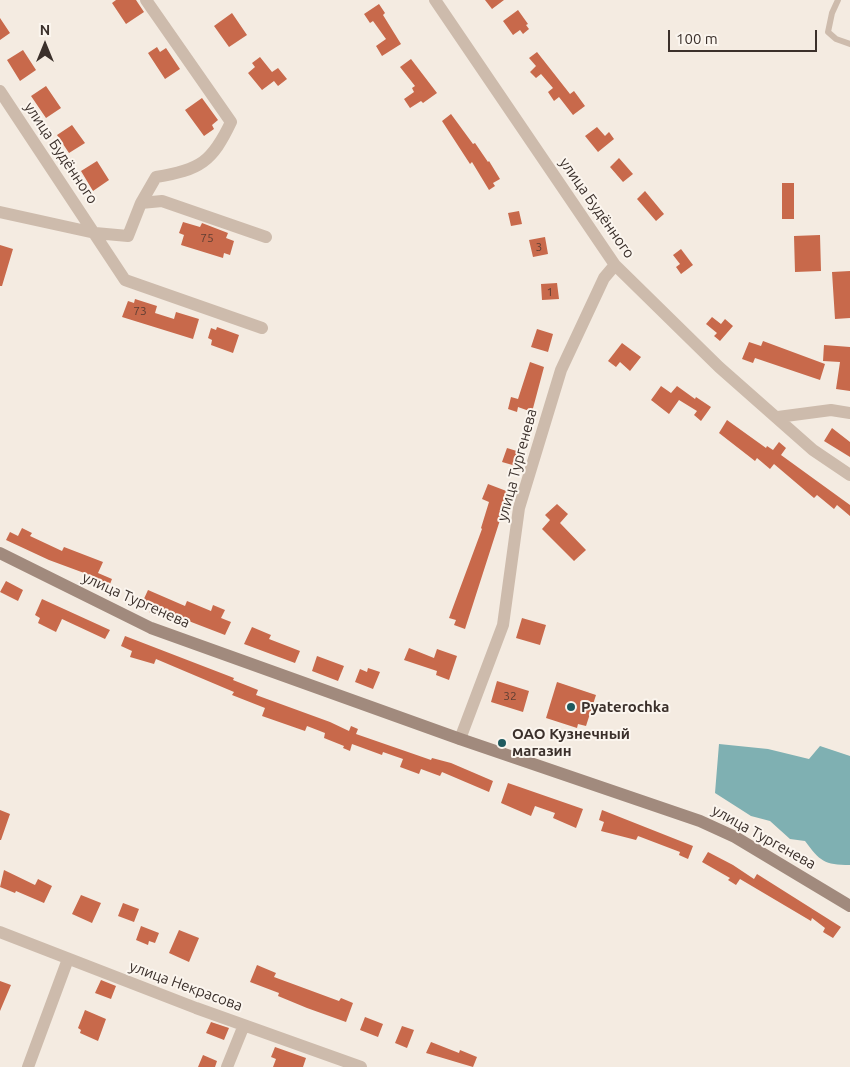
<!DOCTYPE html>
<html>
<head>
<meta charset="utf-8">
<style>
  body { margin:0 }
  #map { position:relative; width:850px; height:1067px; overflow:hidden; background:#f4ebe1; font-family:Ubuntu,sans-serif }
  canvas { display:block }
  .north { position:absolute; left:20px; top:20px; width:50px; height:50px; -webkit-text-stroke:4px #fbf5ee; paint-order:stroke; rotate:0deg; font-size:14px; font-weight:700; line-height:20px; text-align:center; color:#3b302b }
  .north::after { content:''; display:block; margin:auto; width:18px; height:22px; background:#3b302b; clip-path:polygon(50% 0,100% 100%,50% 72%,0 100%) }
  .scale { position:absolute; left:668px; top:30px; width:149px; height:22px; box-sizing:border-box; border:2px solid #3b302b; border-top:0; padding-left:6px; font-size:15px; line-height:18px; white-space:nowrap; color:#3b302b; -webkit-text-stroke:4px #fbf5ee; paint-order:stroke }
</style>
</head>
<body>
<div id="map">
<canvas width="850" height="1067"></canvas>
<div class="north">N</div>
<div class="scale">100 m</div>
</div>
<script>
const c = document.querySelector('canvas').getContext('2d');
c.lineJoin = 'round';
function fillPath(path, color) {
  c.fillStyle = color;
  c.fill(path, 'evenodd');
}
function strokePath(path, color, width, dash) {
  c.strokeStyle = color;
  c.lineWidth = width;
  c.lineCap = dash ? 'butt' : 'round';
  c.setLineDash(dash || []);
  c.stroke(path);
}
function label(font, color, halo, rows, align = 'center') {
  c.font = font + ' Ubuntu,sans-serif';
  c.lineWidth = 4;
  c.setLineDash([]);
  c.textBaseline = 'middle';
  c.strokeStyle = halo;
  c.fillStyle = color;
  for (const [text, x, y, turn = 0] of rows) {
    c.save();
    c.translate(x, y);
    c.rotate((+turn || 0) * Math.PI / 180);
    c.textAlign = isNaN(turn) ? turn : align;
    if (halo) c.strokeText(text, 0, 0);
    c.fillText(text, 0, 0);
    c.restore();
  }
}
fillPath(new Path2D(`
  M719,744L768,749L809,759L820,746L850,756V865C824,865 820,861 805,841L790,839L770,821L751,816L715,793Z`), '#7fb0b2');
fillPath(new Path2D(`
  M116,0H136L144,12L126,24L112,3Z
  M485,0H504L492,9Z
  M379,4L385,13L383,15L401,44L382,56L376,46L386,39L373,21L370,23L364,14Z
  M518,10L528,24L526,25L529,29L523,34L520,30L513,35L503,21Z
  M232,13L247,35L229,47L214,26Z
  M0,18L10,33L0,40Z
  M157,47L160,52L166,48L180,69L165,79L148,53Z
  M23,50L36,70L20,81L7,60Z
  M537,52L570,94L574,91L585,106L573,115L559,97L554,101L548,92L553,88L541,74L536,78L530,72L536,66L529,58Z
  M260,57L272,72L278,68L287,79L278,86L274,81L262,90L248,73L255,67L252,63Z
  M411,59L437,93L423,103L421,101L410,108L404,99L414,92L412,88L415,86L400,67Z
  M46,86L61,108L46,118L31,96Z
  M202,98L218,120L212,125L214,129L204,136L185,110Z
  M451,114L473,144L475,143L488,162L489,161L500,179L493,183L495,186L489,190L472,162L470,164L442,121Z
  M72,125L85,143L69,153L57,135Z
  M597,127L605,136L609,132L614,139L598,152L585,136Z
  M619,158L633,174L623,182L610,167Z
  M97,161L109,180L93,191L81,171Z
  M782,183H794V219H782Z
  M645,191L664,214L656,221L637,199Z
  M519,211L522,224L511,226L508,213Z
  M183,222L200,227L202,223L228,233L226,238L234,241L230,255L224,253L223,258L181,245L184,235L179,233Z
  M820,235L821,271L795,272L794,236Z
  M545,237L548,254L533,257L529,240Z
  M0,245L13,249L2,286H0Z
  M681,249L693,265L681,274L676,267L680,264L673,255Z
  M850,271V318L835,319L832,272Z
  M557,283L559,299L542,300L541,284Z
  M135,299L157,306L155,313L174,319L176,312L199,319L193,339L122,317L128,301L134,303Z
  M712,317L721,324L725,319L733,326L720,341L714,336L717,333L706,324Z
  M217,327L239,335L233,353L211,345L212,340L208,338L211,328L216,330Z
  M537,329L553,334L548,352L531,347Z
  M763,341L825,364L820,380L755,358L753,363L742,359L749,342L761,346Z
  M622,343L641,357L630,371L620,362L616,367L608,361Z
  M824,345L850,347V391L836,389L840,362L823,361Z
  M530,362L544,367L532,412L518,407L517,412L508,409L511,397L518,399Z
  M661,386L671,393L677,386L695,399L696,397L711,407L701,421L694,415L697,411L679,400L669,414L651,400Z
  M727,420L766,448L767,446L773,450L779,442L786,448L781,455L850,505V516L837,505L834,509L817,495L814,498L774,464L770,469L757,458L755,461L719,433Z
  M832,428L850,442V457L824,441Z
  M507,448L520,452L516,466L502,462Z
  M488,484L509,492L465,629L454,625L456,620L449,618L482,529L481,528L489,502L482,499Z
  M557,504L568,514L560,523L586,550L574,561L542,529L550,520L545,515Z
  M22,528L32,533L30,536L62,551L64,547L103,562L98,573L112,579L108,589L93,582L95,577L49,560L6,540L10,532L18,536Z
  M6,581L23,590L18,601L0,592Z
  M148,590L185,606L187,601L211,611L213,605L225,610L221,618L231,622L225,635L160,610L157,616L149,612L152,608L142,603Z
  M42,599L110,630L105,639L62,619L56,632L38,623L40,618L35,615Z
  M522,618L546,625L540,645L516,638Z
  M252,627L271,635L269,639L300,651L295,663L244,644Z
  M125,636L234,678L233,680L258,690L256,695L330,722L349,731L351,726L358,729L356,734L431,760L432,758L451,763L493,781L489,792L442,772L440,776L421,769L419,774L400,767L403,759L383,752L382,755L352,744L350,751L343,748L344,746L324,738L325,733L307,726L305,731L262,716L265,708L232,695L234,692L156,659L154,664L130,657L132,651L121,646Z
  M409,648L434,658L437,649L457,656L449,680L436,675L437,671L404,660Z
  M317,656L344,666L338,681L312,671Z
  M368,668L380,672L373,689L355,682L360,669L367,672Z
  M497,681L529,691L523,712L491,702Z
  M557,682L596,695L586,726L578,724L577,728L546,718Z
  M508,783L583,809L576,828L553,818L555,813L535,806L531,816L501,803Z
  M0,810L10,814L1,840H0Z
  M602,810L693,846L688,859L679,855L680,852L638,836L636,840L601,831L604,822L599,820Z
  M708,852L733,865L754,879L757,874L841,927L833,938L823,932L825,928L812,918L811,921L740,879L736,885L728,880L730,878L702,862Z
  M4,870L35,885L38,879L52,886L44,903L16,891L15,893L0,887Z
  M81,895L101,903L92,923L72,914Z
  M123,903L139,909L134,922L118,916Z
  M141,926L159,933L155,943L149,941L148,945L136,940Z
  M179,930L199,938L189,962L169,953Z
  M257,965L276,973L274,977L339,1001L341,998L353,1003L346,1022L307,1008L278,996L279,993L250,982Z
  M101,980L116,986L111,999L95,993Z
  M0,981L11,985L0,1011Z
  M85,1010L106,1019L98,1041L80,1033L81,1030L78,1028Z
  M365,1017L383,1024L378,1037L360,1030Z
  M211,1022L229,1028L224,1040L206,1033Z
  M402,1026L414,1030L407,1048L395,1043Z
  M431,1042L459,1053L460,1050L477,1057L473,1067L426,1053Z
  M275,1047L306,1058L303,1067H273L276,1059L271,1057Z
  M203,1055L217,1061L215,1067H198Z`), '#c8694b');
strokePath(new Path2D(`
  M838,0L832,13L828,32L836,39L850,44`), '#cdbbac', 6);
strokePath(new Path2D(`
  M435,0L615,265L719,367L813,450L850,475
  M0,91L125,280L262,328
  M141,203L162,201L266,237
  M0,212L95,233L128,236L141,203L156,177C200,170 212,162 231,122L146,0
  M778,417L831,410L850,413
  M460,739L503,625L519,508L561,370L604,278L615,265
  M0,932L196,1008L361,1067
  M28,1067L68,959
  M227,1067L244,1025`), '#cdbbac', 12);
strokePath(new Path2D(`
  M0,553L151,628L460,739L700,821L735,837L850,906`), '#a18a7d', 12);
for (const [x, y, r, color] of [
  [571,707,5,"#1f5a5e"],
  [502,743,5,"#1f5a5e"]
]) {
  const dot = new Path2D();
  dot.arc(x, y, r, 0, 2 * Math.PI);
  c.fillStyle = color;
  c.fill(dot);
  strokePath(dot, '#fbf5ee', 2);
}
label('12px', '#5e3e33', null, [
  ["75",207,238],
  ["3",539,247],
  ["1",550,292],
  ["73",140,311],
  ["32",510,696]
]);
label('15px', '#3b302b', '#fbf5ee', [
  ["улица Будённого",61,153,56],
  ["улица Будённого",597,208,55],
  ["улица Тургенева",517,465,-75],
  ["улица Тургенева",136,600,24],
  ["улица Тургенева",764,837,29],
  ["улица Некрасова",186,986,20]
]);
label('bold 15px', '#3b302b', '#fbf5ee', [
  ["Pyaterochka",581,707],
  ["ОАО Кузнечный",512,734],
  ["магазин",512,751]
], 'left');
</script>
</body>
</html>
